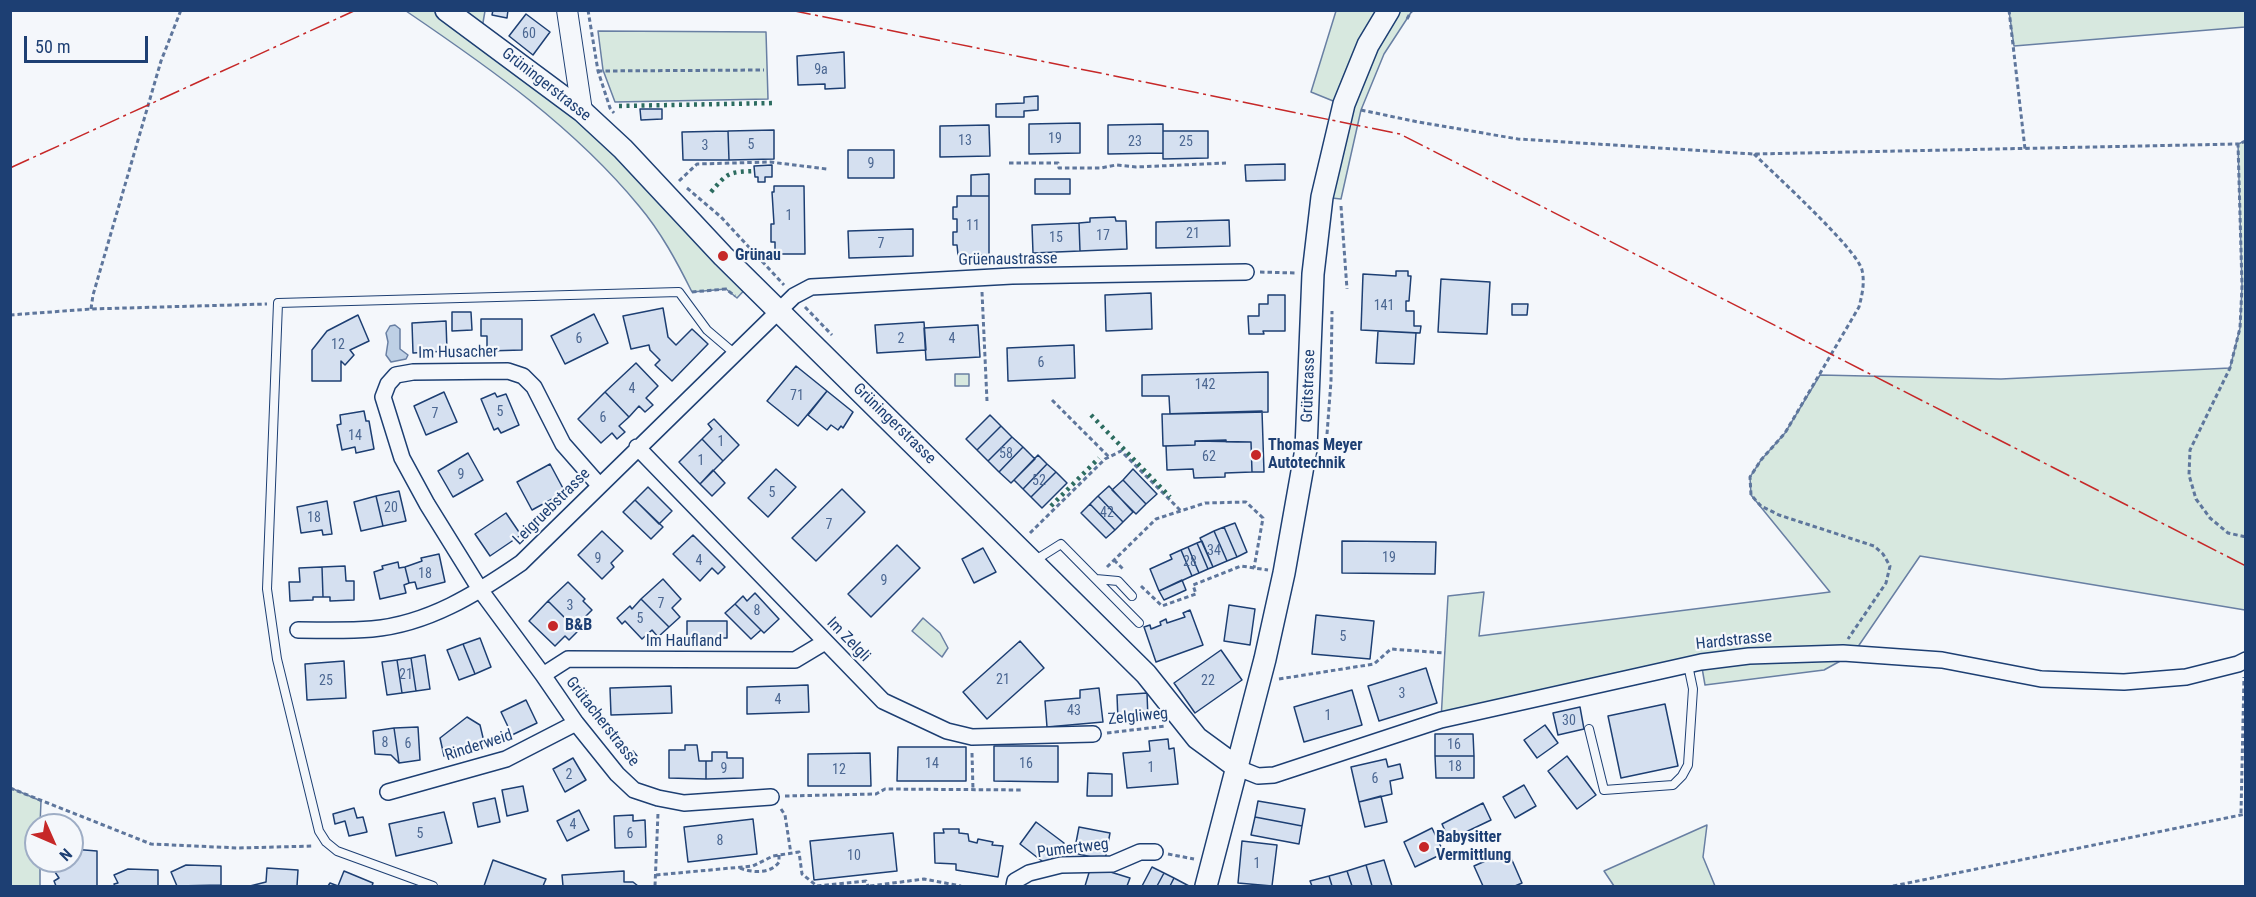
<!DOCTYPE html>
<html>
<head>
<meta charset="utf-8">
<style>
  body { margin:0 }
  #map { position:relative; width:2256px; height:897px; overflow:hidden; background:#f4f7fb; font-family:"Roboto Condensed",sans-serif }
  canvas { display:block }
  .frame { position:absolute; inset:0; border:12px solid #1d3f73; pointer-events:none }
  .north { position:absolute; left:24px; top:813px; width:60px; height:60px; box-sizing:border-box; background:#f4f7fb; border:2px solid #9eadc5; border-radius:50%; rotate:135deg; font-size:16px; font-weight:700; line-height:24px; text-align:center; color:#1d3f73 }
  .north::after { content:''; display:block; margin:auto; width:21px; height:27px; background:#c62828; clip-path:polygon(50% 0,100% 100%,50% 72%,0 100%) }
  .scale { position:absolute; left:24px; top:36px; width:124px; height:27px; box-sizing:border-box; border:3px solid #1d3f73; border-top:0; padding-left:8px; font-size:18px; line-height:21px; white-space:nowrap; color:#1d3f73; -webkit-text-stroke:4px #f4f7fb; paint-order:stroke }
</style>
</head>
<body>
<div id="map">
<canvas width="2256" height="897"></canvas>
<div class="frame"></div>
<div class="north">N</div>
<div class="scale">50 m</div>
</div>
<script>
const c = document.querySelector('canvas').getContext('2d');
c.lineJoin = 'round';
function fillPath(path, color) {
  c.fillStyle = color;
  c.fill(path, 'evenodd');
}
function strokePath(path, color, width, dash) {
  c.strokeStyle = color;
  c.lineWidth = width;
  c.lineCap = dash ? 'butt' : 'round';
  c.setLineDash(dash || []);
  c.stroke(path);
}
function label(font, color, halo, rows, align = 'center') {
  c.font = font + ' "Roboto Condensed",sans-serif';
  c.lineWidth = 4.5;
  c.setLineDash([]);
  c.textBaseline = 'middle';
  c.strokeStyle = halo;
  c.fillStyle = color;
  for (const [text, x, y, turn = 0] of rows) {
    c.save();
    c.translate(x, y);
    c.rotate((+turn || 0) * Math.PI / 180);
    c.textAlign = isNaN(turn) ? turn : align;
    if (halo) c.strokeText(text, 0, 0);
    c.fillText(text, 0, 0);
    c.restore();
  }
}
const green = new Path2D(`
  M406,11H485L481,34L582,111L751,283L737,298L726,289L692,292C677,262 661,232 639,206C574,127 490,68 406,11Z
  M1336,11H1412L1384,54L1361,110L1341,199L1322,197L1343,105L1311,92Z
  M2009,11H2245V27L2014,46Z
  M598,31L766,32L768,99L615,102L603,70Z
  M2245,141V610L1920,556L1853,654L1824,670L1705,685L1701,662L1441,720L1448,596L1484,592L1479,636L1830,592L1751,495L1750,477L1761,460L1785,433L1820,375L2001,379L2230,368L2240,328L2242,286L2238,144Z
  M955,374H969V386H955Z
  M923,618L940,633L948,648L942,657L912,631Z
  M11,788L41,801L40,825H36V861H40V886H11Z
  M1707,825L1703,857L1715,886H1614L1604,871Z`);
fillPath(green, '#d7e8df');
strokePath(green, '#687fa3', 1.5);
const water = new Path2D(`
  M395,325L400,329V349L408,355L406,359L391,362L386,355L388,342L386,333L390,326Z`);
fillPath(water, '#bed0e5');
strokePath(water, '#687fa3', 1.5);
const building = new Path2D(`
  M493,10H508L507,18L492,15Z
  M526,14L550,32L533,55L509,36Z
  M844,52L845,88L825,89V84L798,85L797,56Z
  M1038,96V110L1024,111V117H996V104L1024,103V97Z
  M640,109H662V119L641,120Z
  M1080,123V153L1029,154V124Z
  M1163,124V153L1108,154V125Z
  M989,125L990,156L940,157V126Z
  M774,130V159L729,160L728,131Z
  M728,131L729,160H683L682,132Z
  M1163,131H1208V158L1163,159Z
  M848,150H894V178H848Z
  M1285,164V180L1246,181L1245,165Z
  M772,165V177H765V182H758V177H755L754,166Z
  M989,174V196H971V175Z
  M1035,179H1070V194H1035Z
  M774,186H804L805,254H775V242H771V224H774L772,192H774Z
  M957,196H989V255H958L957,245H953V232H957V219H953V207H957Z
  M1115,217L1116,221H1126L1127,249L1080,251L1079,223L1090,222V218Z
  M1229,220L1230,246L1156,248V222Z
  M1079,223L1080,251L1033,253L1032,225Z
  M913,229V256L849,258L848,231Z
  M1396,271H1408V276H1411L1409,301H1406V311H1414V326H1421L1420,333L1361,330L1363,274L1396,276Z
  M1441,279L1490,282L1487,334L1438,332Z
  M1151,293L1152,329L1106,331L1105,295Z
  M1268,295H1285V331H1263L1264,334H1249L1248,316H1259V304H1268Z
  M1512,304H1528L1527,315H1512Z
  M663,308L668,337L676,345L692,329L708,344L672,381L655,365L660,360L650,350L649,345L631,349L623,316Z
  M452,312H471L472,330L452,331Z
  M594,314L608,343L565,364L551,336Z
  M358,315L369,341L350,350L354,355L345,365L341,361V381H312V350L327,331Z
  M481,319H522V350L487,351V336H481Z
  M446,321L447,351L413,353L412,323Z
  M924,322L926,350L877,353L875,325Z
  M978,325L980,357L926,360L924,328Z
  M1378,331L1416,333L1414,364L1376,363Z
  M1074,345L1075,378L1008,381L1007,348Z
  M636,363L658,386L646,398L653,405L645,412L639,406L629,417L605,392Z
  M796,366L827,391L798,426L767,401Z
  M1268,372V412L1170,414L1169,396H1142V375Z
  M827,391L853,412L843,428L841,426L838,430L831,425L827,430L808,415Z
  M444,392L457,422L426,435L414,406Z
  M605,392L629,417L619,426L625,432L617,439L612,433L601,443L578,419Z
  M495,393L497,397L506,394L519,425L501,433L498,428L494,430L481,399Z
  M364,411L366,421H369L374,449L356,453L355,447L342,450L337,425L341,424L340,415Z
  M1262,411L1264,472H1252L1251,442L1195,441V445L1163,446L1162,414Z
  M990,415L1001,426L977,450L966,439Z
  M714,419L739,445L723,461L702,439L712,429L708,424Z
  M1001,426L1012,437L988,461L977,450Z
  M1012,437L1023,447L999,472L988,461Z
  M702,439L723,461L700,484L679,462Z
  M1226,440V442H1251L1252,472L1225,473V477L1194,478L1193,469L1167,470L1166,446L1195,445V441Z
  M1023,447L1035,459L1011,483L999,472Z
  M468,453L483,480L453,497L438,471Z
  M1038,455L1047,464L1023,489L1014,480Z
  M550,464L565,492L532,510L517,482Z
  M1047,464L1056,472L1031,497L1023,489Z
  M776,469L796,487L768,517L748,498Z
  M1133,469L1157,494L1146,504L1123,480Z
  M713,470L725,483L712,496L700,484Z
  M1056,472L1067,483L1042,508L1031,497Z
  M1123,480L1146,504L1136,514L1112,490Z
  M1109,486L1133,512L1123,522L1098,496Z
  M648,487L672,511L659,524L635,500Z
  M842,489L865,512L816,561L792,538Z
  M399,491L406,521L383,526L376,496Z
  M376,496L383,526L361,531L354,502Z
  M1098,496L1123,522L1115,530L1090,504Z
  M635,500L663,527L651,539L623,512Z
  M327,501L332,534L323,535L322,530L301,533L297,507Z
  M1090,504L1115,530L1106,538L1081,513Z
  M506,513L521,535L490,556L475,534Z
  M1235,523L1247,552L1237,557L1224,527Z
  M1224,527L1237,557L1227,561L1214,531Z
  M602,531L623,551L611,563L614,567L602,579L578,555Z
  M1214,531L1227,561L1213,567L1200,538Z
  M693,535L725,567L718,574L712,568L700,581L673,554Z
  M1202,541L1213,567L1208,569L1197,543Z
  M1342,541L1436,542L1435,574L1342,573Z
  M1197,543L1208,569L1199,573L1188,547Z
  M897,545L920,568L871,617L848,594Z
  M1188,547L1199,573L1192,576L1181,550Z
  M983,548L996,572L974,583L962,559Z
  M1181,550L1192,576L1159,591L1150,569L1172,559L1170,555Z
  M439,554L445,582L417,589L415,582L409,583L405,567L422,561L421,558Z
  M398,562L399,568L405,567L409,583L404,585L406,593L380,599L374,572L383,569L382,566Z
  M345,566L346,581H354V600L330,601V597H323L322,567Z
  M322,567L323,597H313V600L290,601L289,582H300L299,568Z
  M663,579L681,599L672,608L680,617L669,627L641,599Z
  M1182,580L1186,590L1164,600L1159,591Z
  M568,582L585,599L583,601L592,610L581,621L585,624L578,631L548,601Z
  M755,593L779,619L764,633L735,604L743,596L747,601Z
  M641,599L669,627L658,637L652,630L642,639L625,621L622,624L617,618L630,606L632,609Z
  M548,601L578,631L569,640L565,636L555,646L529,621Z
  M735,604L761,630L751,639L725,613Z
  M1229,605L1255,609L1250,645L1224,641Z
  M1190,610L1203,645L1156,662L1144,627L1150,625L1151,629L1161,625L1160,622L1166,619L1167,623L1185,617L1183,613Z
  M1316,615L1374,621L1370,659L1312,654Z
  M687,621H727V638H687Z
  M480,638L491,667L475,674L463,644Z
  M1020,641L1044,668L987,719L963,692Z
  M463,644L475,674L459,680L447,650Z
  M1221,650L1242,680L1195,713L1174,683Z
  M425,655L430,689L416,691L411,658Z
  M411,658L416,691L402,693L397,660Z
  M397,660L402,693L387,695L382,662Z
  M344,661L346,698L307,700L305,664Z
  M1426,668L1437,703L1379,721L1368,686Z
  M808,685L809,712L747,714V687Z
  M671,686L672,713L611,715L610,688Z
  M1099,688L1103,722L1047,727L1045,701L1080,698V690Z
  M1352,690L1362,725L1304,742L1294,707Z
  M1147,693L1148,719L1118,721L1117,695Z
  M526,700L537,723L512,735L501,712Z
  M1665,704L1678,766L1621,778L1608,716Z
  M1580,707L1584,729L1558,735L1553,713Z
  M467,717L480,725L485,746L444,756L440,738Z
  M1545,725L1558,743L1537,758L1524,740Z
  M418,727L420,760L399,763L394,728Z
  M394,728L399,763L391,755L375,754L373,731Z
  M1435,734H1473L1474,756H1435Z
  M1168,739L1169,749L1174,748L1178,784L1127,788L1123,753L1150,751L1149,741Z
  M685,745H697L699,761H706V779L669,778V750H685Z
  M994,746H1058V782L994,781Z
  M898,747H966V781H897Z
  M633,751L637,756L630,762L626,756Z
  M712,752H727V758H743V778L706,779V761H712Z
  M870,753L871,786H808V754Z
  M1435,756H1474V778H1436Z
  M1567,756L1596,795L1577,809L1548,771Z
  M573,758L586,780L565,792L553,769Z
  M1386,759L1388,767L1400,764L1403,778L1390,781L1392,794L1359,802L1351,767Z
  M1088,773L1112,774V796H1087Z
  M1524,785L1536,806L1515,818L1503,797Z
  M523,786L528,811L507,816L502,790Z
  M1381,796L1387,822L1365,827L1359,802Z
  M495,798L500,822L478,827L473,803Z
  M1258,801L1305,809L1302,826L1255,817Z
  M1483,803L1491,820L1449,840L1442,824Z
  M354,808L357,818L363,817L367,832L349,836L345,821L335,824L333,814Z
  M579,810L589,830L567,841L557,821Z
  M444,812L452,843L396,856L389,824Z
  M633,815V821L645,820L646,847L615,848L614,816Z
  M1255,817L1302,826L1299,844L1251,835Z
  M753,819L757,854L688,862L684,827Z
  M1036,822L1064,843L1047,865L1020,844Z
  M1079,827L1110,833L1105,860L1074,853Z
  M1432,828L1444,853L1415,867L1404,842Z
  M943,829H959V833L968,834L969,841L977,843L978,839L993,842L992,845L1003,846L998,877L956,870V864L935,863L934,833H944Z
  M893,833L897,871L814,880L810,841Z
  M1242,841L1277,845L1272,886L1238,883Z
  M72,849L97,851V886H56L54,881L59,878L53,869L58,866L56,861H72Z
  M1508,851L1522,883L1515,886H1483L1474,866Z
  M493,860L546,879L543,886H484Z
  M1384,860L1392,886H1372L1366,865Z
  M186,865L221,866V885L177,886L171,872Z
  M1366,865L1372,886H1352L1347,871Z
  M1091,866L1130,878L1127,886H1085Z
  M1152,867L1164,873L1157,886H1142Z
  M267,868L298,870L297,886H250L266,882Z
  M128,869L158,870V886H115L114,884L118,883L114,875Z
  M344,871L373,883L372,886H328L330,883L338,886Z
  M624,871V882H633L638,886H563L562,875Z
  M1347,871L1352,886H1332L1329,876Z
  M1164,873L1174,878L1170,886H1157Z
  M1329,876L1332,886H1312L1310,881Z
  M1174,878L1189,886H1170Z`);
fillPath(building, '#d5e0f0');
strokePath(building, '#1d3f73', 1.5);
const service = new Path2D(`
  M1034,561L1061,544L1139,623
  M1096,579L1118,581L1132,596
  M1589,729L1604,790L1673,785L1682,776L1688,765L1693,689L1688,665
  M433,886L337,851L326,842L319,831L277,659L267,589L278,303L679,292L707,330L734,353`);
const minor = new Path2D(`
  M637,447L883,701L947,731L972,737L1093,734
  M599,485L563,444L534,387L523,376L508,371L413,372L396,375L388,384L383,397L402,458L427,504L481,591L543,675L576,723L617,774L634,790L658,798L684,803L771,797
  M298,630C323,630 347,631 372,629C428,624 476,594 521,563L794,296L811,287L1012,276L1246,272
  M543,675L568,659L795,660L825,642
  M1238,768L1258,776L1274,775L1441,720L1701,662L1749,656L1843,653L1942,660L2041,679L2124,682L2186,677L2238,664L2246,660
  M388,792L506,759L576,723
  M1014,886L1015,881L1029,873L1061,865L1112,864L1140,852H1155`);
const tertiary = new Path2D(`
  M567,10L582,111`);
const secondary = new Path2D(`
  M446,10L582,111L623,149L723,256L1146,674L1197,738L1238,768
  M1206,886L1265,659L1284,573L1306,449L1313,274L1322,197L1344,104L1368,45L1389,10`);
strokePath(service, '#1d3f73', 10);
strokePath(minor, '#1d3f73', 18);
strokePath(tertiary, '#1d3f73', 22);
strokePath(secondary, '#1d3f73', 24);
strokePath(new Path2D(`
  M588,10L598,71L610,108L614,113
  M2009,10L2025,149
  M1407,19L1412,10
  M598,71L764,70
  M1361,110L1418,122L1518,139L1754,154L2238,144
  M2246,141L2238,144L2242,286L2240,328L2230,368L2190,450L2189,475L2196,499L2210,518L2228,533L2246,537
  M1754,154C1774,174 1857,249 1862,270C1865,283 1862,295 1859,307L1785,433L1761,460L1750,477L1751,495L1761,506L1779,515L1874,546L1883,554L1890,566L1886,583L1848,639
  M1009,163H1058L1059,168H1101L1116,165L1136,167L1226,163
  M679,181L697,164L770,162L827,169
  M687,188L721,217L784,285
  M1341,206L1347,289
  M1260,272L1295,273
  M692,292L726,289L735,296
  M982,292L987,401
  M805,307L832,335
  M91,309L93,295L161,61L181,10
  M10,315L91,309L267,304
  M1052,400L1110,458
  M1327,434L1331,381L1332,311
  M1030,533L1105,459L1121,451L1181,511
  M1114,560L1123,569
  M1107,567L1156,519L1205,503L1246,502L1263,518L1254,568
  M1141,586L1162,606L1196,594L1193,585L1241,566L1268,570
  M1279,679L1374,664L1391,649L1445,653
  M1107,733L1166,726
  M972,753L973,790
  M10,788L151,844L238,848L314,846
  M785,796L876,794L885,789L1023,790
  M781,809L785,815L791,854
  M2241,813L2244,677
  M1168,854L1194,859
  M740,868C752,873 771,874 779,862V855
  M656,875L753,866L773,856L799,852L802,874L817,886L866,881L868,886
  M655,886L658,813
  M870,886L924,879L961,886
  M1893,886L2246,814`), '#5e769c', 3, [4.5, 3]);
strokePath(service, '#f4f7fb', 8);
strokePath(minor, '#f4f7fb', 15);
strokePath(tertiary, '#f4f7fb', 20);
strokePath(secondary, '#f4f7fb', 21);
strokePath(new Path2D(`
  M619,106L776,103
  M711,192C728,172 729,172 755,171
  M1091,415L1170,497
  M1051,506L1099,458`), '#2c6c60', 4.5, [3, 4.5]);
strokePath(new Path2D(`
  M790,10L1400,134L2246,566
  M10,168L356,10`), '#c62828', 1.5, [21, 4.5, 3, 4.5]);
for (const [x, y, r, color] of [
  [723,256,6,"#c62828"],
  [1256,455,6,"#c62828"],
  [553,626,6,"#c62828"],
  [1424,847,6,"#c62828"]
]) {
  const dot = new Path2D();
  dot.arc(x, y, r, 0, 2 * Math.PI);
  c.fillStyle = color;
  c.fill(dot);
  strokePath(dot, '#f4f7fb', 2);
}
label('14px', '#4b6792', null, [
  ["60",529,34],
  ["9a",821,70],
  ["19",1055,139],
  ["13",965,141],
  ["23",1135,142],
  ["25",1186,142],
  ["5",751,145],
  ["3",705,146],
  ["9",871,164],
  ["1",789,216],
  ["11",973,226],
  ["21",1193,234],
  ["17",1103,236],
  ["15",1056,238],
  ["7",881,244],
  ["141",1384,306],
  ["6",579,339],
  ["2",901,339],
  ["4",952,339],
  ["12",338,345],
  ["6",1041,363],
  ["142",1205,385],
  ["4",632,389],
  ["71",797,396],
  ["5",500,412],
  ["7",435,414],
  ["6",603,418],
  ["14",355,436],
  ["1",721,442],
  ["58",1006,454],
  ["62",1209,457],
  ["1",701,461],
  ["9",461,475],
  ["52",1039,481],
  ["5",772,493],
  ["20",391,508],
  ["42",1107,513],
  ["18",314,518],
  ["7",829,525],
  ["34",1214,551],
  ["19",1389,558],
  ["9",598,559],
  ["4",699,561],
  ["28",1190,562],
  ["18",425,574],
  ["9",884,581],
  ["7",661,604],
  ["3",570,606],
  ["8",757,611],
  ["5",640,619],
  ["5",1343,637],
  ["21",406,675],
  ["21",1003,680],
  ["25",326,681],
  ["22",1208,681],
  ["3",1402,694],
  ["4",778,700],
  ["43",1074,711],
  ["1",1328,716],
  ["30",1569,721],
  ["8",385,743],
  ["6",408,744],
  ["16",1454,745],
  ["14",932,764],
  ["16",1026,764],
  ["18",1455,767],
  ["1",1151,768],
  ["9",724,769],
  ["12",839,770],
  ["2",569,775],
  ["6",1375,779],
  ["4",573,825],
  ["5",420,834],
  ["6",630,834],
  ["8",720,841],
  ["10",854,856],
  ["1",1257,864]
]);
label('16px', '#1d3f73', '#f4f7fb', [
  ["Grüningerstrasse",546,85,38],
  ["Grüenaustrasse",1008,260,-1],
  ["Im Husacher",458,353,-1],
  ["Grütstrasse",1309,386,-88],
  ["Grüningerstrasse",894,424,44],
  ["Leigruebstrasse",552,507,-45],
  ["Im Zelgli",848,640,46],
  ["Hardstrasse",1734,641,-6],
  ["Im Haufland",684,642],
  ["Zelgliweg",1138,717,-6],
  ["Grütacherstrasse",602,722,52],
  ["Rinderweid",479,746,-18],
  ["Pumertweg",1073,849,-7]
]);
label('bold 16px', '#1d3f73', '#f4f7fb', [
  ["Grünau",735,256],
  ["Thomas Meyer",1268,446],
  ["Autotechnik",1268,464],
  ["B&B",565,626],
  ["Babysitter",1436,838],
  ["Vermittlung",1436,856]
], 'left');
</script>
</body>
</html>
